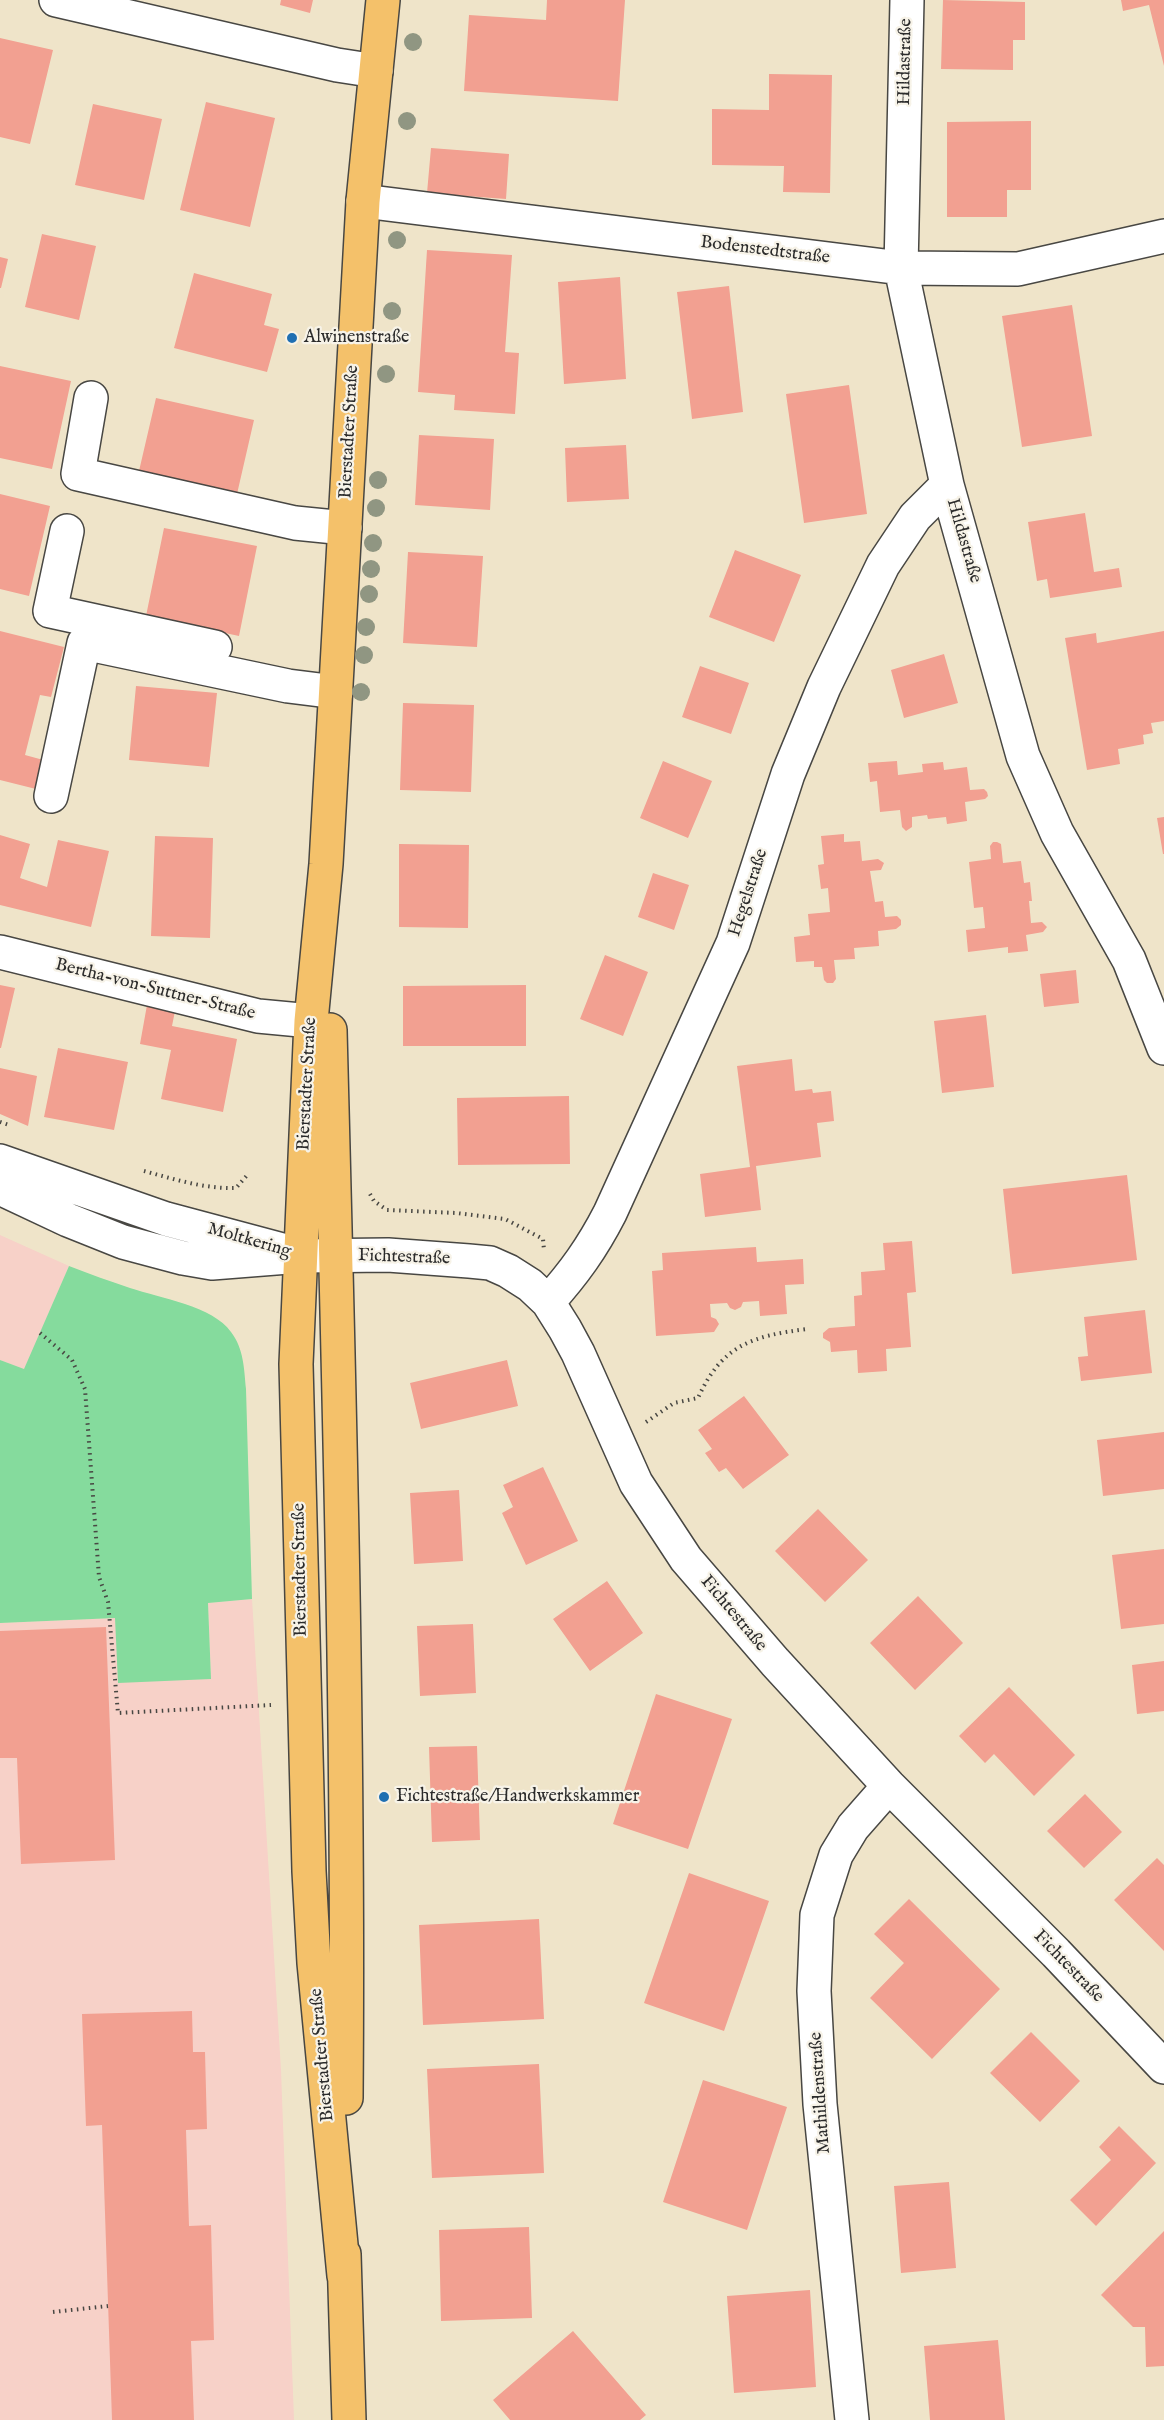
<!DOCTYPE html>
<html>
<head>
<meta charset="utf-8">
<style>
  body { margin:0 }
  canvas { display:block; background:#efe4c9 }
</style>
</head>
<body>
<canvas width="1164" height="2420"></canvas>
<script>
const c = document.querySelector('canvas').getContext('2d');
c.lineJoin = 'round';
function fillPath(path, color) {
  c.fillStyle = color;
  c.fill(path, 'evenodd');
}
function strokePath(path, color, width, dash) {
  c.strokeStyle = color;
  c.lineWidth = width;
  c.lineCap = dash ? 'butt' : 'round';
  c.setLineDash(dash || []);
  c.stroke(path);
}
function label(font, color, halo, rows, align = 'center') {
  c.font = font + ' "IM FELL English",serif';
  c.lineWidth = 4.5;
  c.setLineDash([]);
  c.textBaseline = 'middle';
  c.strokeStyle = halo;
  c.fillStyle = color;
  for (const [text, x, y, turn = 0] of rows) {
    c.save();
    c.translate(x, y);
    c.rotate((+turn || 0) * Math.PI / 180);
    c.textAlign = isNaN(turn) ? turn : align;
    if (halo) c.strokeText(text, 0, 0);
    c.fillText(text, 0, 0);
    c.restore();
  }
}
fillPath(new Path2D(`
  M0,1235L69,1266L24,1370L0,1360Z
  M252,1599L281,2070L294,2420H0V1623L115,1618L211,1678L208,1603Z`), '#f7d1c8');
fillPath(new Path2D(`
  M69,1266C89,1274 110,1281 130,1288C160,1298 213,1306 231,1332C244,1349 244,1369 246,1389L252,1599L208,1603L211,1679L118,1683L115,1618L0,1623V1360L24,1369Z`), '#85db9d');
fillPath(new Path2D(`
  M281,0H313L310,13L280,5Z
  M547,0H625L618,101L464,91L469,15L546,20Z
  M943,0L1025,2V40H1013V70L941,69Z
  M1121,0H1164V66L1149,5L1123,11Z
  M0,38L53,50L30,144L0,137Z
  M769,74L832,75L830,193L783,192L784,166L712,165V109L769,110Z
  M206,102L275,118L250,227L180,210Z
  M93,104L162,119L144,200L75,185Z
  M1031,121V190H1007V217H947V122Z
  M431,148L509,154L506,199L427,193Z
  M42,234L96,246L79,320L25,307Z
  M427,250L512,255L505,352L519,353L515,414L454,410L455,395L418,392Z
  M0,257L8,259L1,288H0Z
  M194,273L272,294L264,325L279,329L267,372L174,348Z
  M620,277L626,379L564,384L558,282Z
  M729,286L743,412L692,419L677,292Z
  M1072,305L1092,436L1022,447L1002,316Z
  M0,366L71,381L52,469L0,458Z
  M849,385L867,514L804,523L786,394Z
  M156,398L254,420L237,494L139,471Z
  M419,435L494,439L490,510L415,505Z
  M626,445L629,499L567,502L565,448Z
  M0,494L50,506L29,596L0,589Z
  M1085,513L1094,572L1119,568L1122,587L1050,598L1047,579L1037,581L1028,522Z
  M164,528L257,546L239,636L146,616Z
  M735,550L801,575L774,642L709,617Z
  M408,552L483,556L477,647L403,643Z
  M0,631L64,647L51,697L40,695L25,755L47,761L40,790L0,780Z
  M1164,631V721L1151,723L1153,733L1143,735L1144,744L1118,749L1120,764L1087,770L1065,638L1096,633L1097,643Z
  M944,654L958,703L904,718L891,670Z
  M700,666L749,683L731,734L682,717Z
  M136,686L217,693L209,767L129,760Z
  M403,703L474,705L471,792L400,790Z
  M663,761L712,781L688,838L640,818Z
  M897,761L898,775L923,772L922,764L943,762L944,770L967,767L970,790L984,789L987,792L988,796L985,799L965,802L967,821L947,824L946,817L928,819L927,815L912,817V827L906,831L902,827L900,810L880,812L877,781L870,782L868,763Z
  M1164,817V854H1163L1157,818Z
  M844,834V842L860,841L862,861L878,859L884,863L881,870L870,871L875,902L883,901L885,917L897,916L901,920V925L896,929L878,931L879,946L854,948L855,959L834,960L836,979L833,983H827L824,980L822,967H814V961L796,962L794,937L810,935L808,914L830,912L828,888L821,889L818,865L824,864L821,836Z
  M0,835L30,844L20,878L47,887L58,840L109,851L91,927L0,905Z
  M155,836L213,838L210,938L151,936Z
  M993,842H997L1001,844L1003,863L1021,861L1024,883L1030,882L1032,901H1029L1031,923L1042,922L1047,927L1043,932L1026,935L1028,951L1008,953V947L968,952L966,930L985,928L983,907L974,908L969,862L991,859L990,846Z
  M399,844L469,845L468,928L399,927Z
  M653,873L689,885L674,930L638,917Z
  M605,955L648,972L623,1036L580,1019Z
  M1076,970L1079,1003L1044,1007L1040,974Z
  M0,985L15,988L1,1048H0Z
  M526,985V1046H403V986Z
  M147,1005L175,1011L172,1026L237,1039L223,1112L161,1099L171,1050L140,1044Z
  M986,1015L994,1087L942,1093L934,1021Z
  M58,1048L128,1062L114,1130L44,1117Z
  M792,1059L795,1091L812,1089L813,1093L831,1091L834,1121L817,1123L821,1157L756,1166L761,1210L705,1217L700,1174L750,1167L737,1066Z
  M0,1068L37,1076L28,1126L0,1114Z
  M569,1096L570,1164L458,1165L457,1098Z
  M1127,1175L1137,1260L1012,1274L1003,1189Z
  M912,1241L916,1292L907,1293L911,1347L886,1349L887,1371L858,1373L857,1350L831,1352L830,1342L823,1338V1333L829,1328L855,1326L854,1296L862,1295L861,1272L885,1270L883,1243Z
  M756,1247L757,1262L803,1259L804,1284L785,1285L787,1314L760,1316L759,1301L743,1302L741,1307L735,1310L730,1308L727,1303L710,1304L711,1317L716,1319L719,1324L714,1332L656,1336L652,1271L663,1270L662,1253Z
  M1145,1310L1152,1373L1081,1381L1078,1357L1088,1356L1084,1317Z
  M507,1360L518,1406L421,1429L410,1383Z
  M744,1396L789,1455L743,1489L726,1468L719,1472L705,1453L712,1449L698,1430Z
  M1164,1432V1489L1103,1496L1097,1440Z
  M543,1467L578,1541L526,1565L502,1513L513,1507L503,1485Z
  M459,1490L463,1561L414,1564L410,1493Z
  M818,1509L868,1560L825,1602L775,1551Z
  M1164,1549V1624L1121,1629L1112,1555Z
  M607,1581L643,1633L590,1671L553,1619Z
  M918,1596L963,1643L915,1690L870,1643Z
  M473,1624L476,1693L420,1696L417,1626Z
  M106,1627L115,1860L21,1864L17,1758H0V1631Z
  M1164,1661V1711L1137,1714L1132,1665Z
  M1009,1687L1075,1755L1034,1796L994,1754L985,1763L959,1736Z
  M656,1694L732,1719L688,1849L613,1824Z
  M477,1746L480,1840L432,1842L429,1747Z
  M1085,1794L1122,1832L1084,1868L1047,1831Z
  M1157,1858L1164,1865V1951L1114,1900Z
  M689,1873L769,1901L724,2031L644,2003Z
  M909,1899L1000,1989L932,2059L870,1998L904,1963L874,1934Z
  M539,1919L544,2019L423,2025L419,1925Z
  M192,2011L193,2052H205L207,2129L186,2130L189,2226L211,2225L214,2340L191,2341L194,2420H112L102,2125L86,2126L82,2014Z
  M1031,2032L1080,2081L1040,2122L990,2073Z
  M539,2064L544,2173L432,2178L427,2069Z
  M703,2080L787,2107L747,2230L663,2202Z
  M1119,2126L1156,2163L1096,2226L1070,2200L1111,2160L1099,2147Z
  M949,2182L956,2268L901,2273L894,2186Z
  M529,2227L532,2318L441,2321L439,2230Z
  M1164,2231V2366L1146,2367L1145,2327H1133L1101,2295Z
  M810,2290L816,2387L734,2393L727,2296Z
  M573,2331L646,2415L640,2420H510L493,2400Z
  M998,2340L1005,2420H930L924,2346Z`), '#f2a091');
const minor = new Path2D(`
  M56,0L337,65L376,71
  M907,0L901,268L947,485L1023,756L1057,833L1129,960L1164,1048
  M363,201L901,268L1018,269L1164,236
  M91,398L78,474L295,523L345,528
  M67,531L50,611L215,647
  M51,796L84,643L288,686L336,692
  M0,952L258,1016L311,1021
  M0,1161L166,1219L282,1250
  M0,1188L68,1220L123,1242L183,1258L212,1263L301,1256L388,1255L469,1261L490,1263L508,1271L530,1285L548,1302L565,1329L578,1353L636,1483L686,1559L775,1662L889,1786L1056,1953L1164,2067
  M548,1302C574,1273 592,1248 610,1213L733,943L788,774L824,687L883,565L915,517L947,485
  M852,2420L820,2104L814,1991L817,1915L836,1855L853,1827L889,1786`);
const major = new Path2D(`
  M330,1030C339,1386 349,1742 346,2098
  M344,2254L349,2420
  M344,2276L314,1963L309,1871L296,1364L311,1021L326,864L363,201L383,0`);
strokePath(minor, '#484743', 36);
strokePath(major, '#484743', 36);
strokePath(new Path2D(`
  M0,1122L9,1125
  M144,1171C174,1179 204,1189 236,1188L249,1173
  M370,1194L374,1201L387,1210L456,1213L505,1219L543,1239L544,1250
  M40,1333L72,1360L85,1389L99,1577L108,1602L118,1713L271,1705
  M646,1422L674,1403L698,1398C722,1345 752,1336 807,1329
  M53,2312L108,2306`), '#484743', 4, [1.5, 4.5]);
strokePath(minor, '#fff', 33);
strokePath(major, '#f4c16a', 33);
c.fillStyle = '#909682';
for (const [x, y] of [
  [413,42],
  [407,121],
  [397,240],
  [392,311],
  [386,374],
  [378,480],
  [376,508],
  [373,543],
  [371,569],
  [369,594],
  [366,627],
  [364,655],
  [361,692]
]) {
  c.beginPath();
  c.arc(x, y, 9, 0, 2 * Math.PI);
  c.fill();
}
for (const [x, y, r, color] of [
  [292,338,6,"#1f6fb2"],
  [384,1797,6,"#1f6fb2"]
]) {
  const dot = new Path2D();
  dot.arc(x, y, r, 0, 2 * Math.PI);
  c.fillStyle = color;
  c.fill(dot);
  strokePath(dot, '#f7f3e8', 2);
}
label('18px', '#2b2b2b', '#f7f3e8', [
  ["Hildastraße",906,62,-89],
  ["Bodenstedtstraße",765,251,7],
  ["Bierstadter Straße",350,432,-87],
  ["Hildastraße",963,541,74],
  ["Hegelstraße",749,893,-72],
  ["Bertha-von-Suttner-Straße",155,990,14],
  ["Bierstadter Straße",308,1084,-87],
  ["Moltkering",249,1241,16],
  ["Fichtestraße",404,1258,2],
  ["Bierstadter Straße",301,1570,-91],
  ["Fichtestraße",733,1614,50],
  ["Fichtestraße",1068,1967,46],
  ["Bierstadter Straße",323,2055,-95],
  ["Mathildenstraße",821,2093,-94]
]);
label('18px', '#2b2b2b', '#f7f3e8', [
  ["Alwinenstraße",304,338],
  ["Fichtestraße/Handwerkskammer",396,1797]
], 'left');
</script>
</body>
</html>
